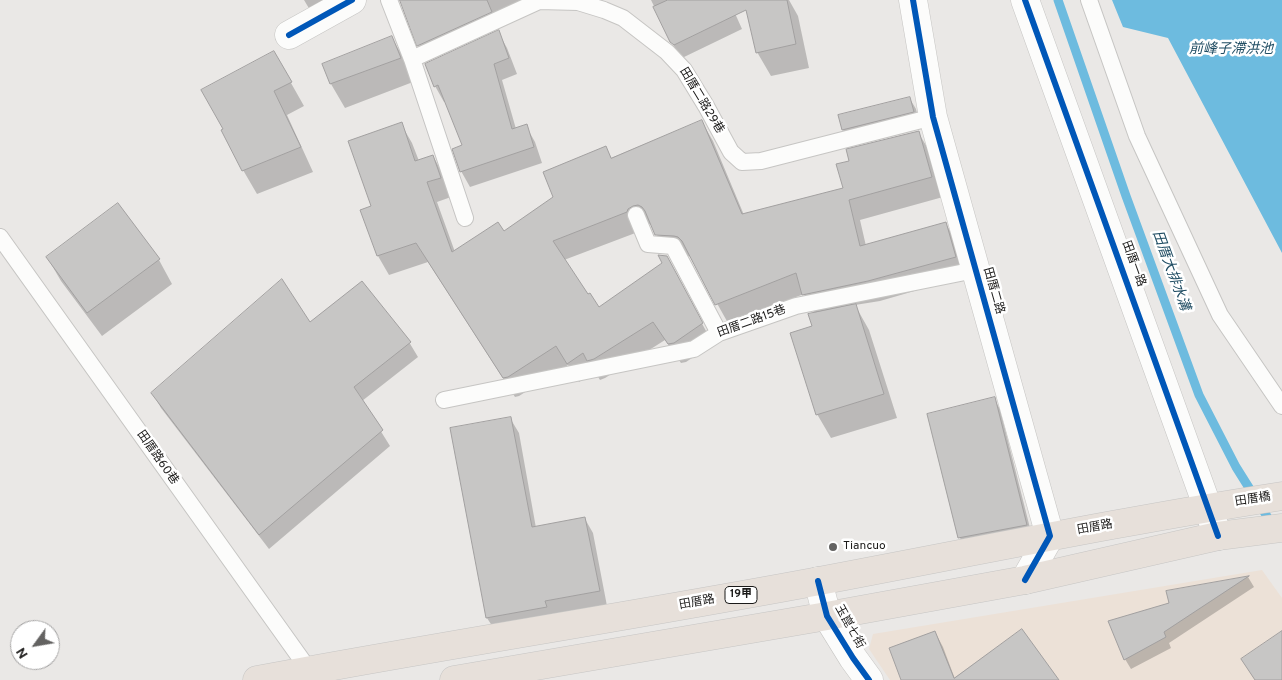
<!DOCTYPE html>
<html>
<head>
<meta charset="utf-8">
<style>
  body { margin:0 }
  #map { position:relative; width:1282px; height:680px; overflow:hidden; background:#eae8e6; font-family:Overpass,sans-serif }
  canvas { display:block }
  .north { position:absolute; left:10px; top:620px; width:50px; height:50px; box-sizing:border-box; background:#fff; border:1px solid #a4a3a3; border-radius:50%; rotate:238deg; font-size:14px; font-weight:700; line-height:20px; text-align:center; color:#1b1a19 }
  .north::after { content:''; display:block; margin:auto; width:18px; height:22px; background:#636261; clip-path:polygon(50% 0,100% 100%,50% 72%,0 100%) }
</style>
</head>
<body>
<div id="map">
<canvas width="1282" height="680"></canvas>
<div class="north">N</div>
</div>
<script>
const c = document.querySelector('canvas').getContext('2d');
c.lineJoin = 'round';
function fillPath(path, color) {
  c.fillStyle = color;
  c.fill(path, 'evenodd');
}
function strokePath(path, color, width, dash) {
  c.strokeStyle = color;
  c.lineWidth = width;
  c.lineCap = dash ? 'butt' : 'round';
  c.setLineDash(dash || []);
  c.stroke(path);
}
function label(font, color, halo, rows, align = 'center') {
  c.font = font + ' Overpass,"Noto Sans TC",sans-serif';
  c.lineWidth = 5;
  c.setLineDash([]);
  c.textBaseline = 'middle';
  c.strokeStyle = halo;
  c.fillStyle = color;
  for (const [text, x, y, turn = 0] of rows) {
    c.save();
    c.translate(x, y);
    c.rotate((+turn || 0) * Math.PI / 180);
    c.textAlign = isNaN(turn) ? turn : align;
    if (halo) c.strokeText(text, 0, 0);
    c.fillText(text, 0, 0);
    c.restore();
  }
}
fillPath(new Path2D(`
  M1262,570L1282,598V680H890L869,649L873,634Z`), '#ece1d7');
fillPath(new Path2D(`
  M1112,0H1282V253L1168,38L1123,27Z`), '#6dbbdf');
fillPath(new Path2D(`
  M304,0H334L310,10Z
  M401,0H543L426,58L419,45Z
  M651,0H729L742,29L682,58L679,55L671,41Z
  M746,0H789L798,16L809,68L771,76L757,52Z
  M498,32L507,48L517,74L502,80L516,129L526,126L535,142L542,163L470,187L461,171L464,146L446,101L444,102L435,86Z
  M392,38L406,62L413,82L345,108L331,84L323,64Z
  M274,53L304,106L287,115L313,172L257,194L243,170L225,130Z
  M910,99L916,109L919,122L849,140L843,130Z
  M702,122L713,141L744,215L844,189L851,162L918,132L930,152L943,197L860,220L866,246L946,224L957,243L966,276L880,301L855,305L869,330L897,418L831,438L817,414L813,327L815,314L804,294L728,323L691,257L686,255L667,254L652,225L650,224L644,225L638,232L564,260L598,308L677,277L713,344L686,362L681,363L665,340L605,378L600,380L595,372L579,382L568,365L519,396L515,397L428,262L389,275L378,256L362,210L373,207L401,124L412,143L419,161L433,156L444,176L451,197L437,202L455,252L503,233L555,198L606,148L612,159Z
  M47,257L159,260L172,284L102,336L61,281Z
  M409,342L418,357L362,401L390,446L269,549L161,408L153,394Z
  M994,399L1000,409L1032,536L966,548L960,538L929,415Z
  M510,418L519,433L536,528L585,519L593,533L607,606L496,632L487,618Z
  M1248,577L1254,587L1169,643L1171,648L1131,669L1125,659L1170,603L1168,592Z
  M935,632L943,647L955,679L1058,680H903Z`), '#0003');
strokePath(new Path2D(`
  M1058,0L1126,196L1199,395L1236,467L1273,526`), '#6dbbdf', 9);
const building = new Path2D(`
  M400,0H487L492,12L417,46Z
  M668,0H787L796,44L756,53L746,10L674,45L670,42L653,7Z
  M499,30L509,58L494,64L512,129L527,124L534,147L460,172L452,149L462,145L438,85L434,87L425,64Z
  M392,36L401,58L330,84L322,64Z
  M274,51L292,82L274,91L301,147L242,171L221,130L223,129L201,90Z
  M910,97L914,112L842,130L838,115Z
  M702,120L742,214L843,188L836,164L849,161L846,149L919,131L932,177L849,200L860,246L946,222L956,257L868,281L802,295L796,273L715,305L682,241L678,237L674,236L655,235L645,211L642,207L638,205L633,206L628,209L627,212L553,241L588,294L590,293L599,307L662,263L658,255L667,256L703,323L674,343L668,344L653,322L594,359L587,361L583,353L567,364L556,346L508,377L503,378L416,243L377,256L360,210L371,206L348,141L402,122L415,161L433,155L441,178L427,182L452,252L498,222L504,231L553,197L543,172L606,146L611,158Z
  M118,203L160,259L87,313L46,257Z
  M282,279L310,322L362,281L411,342L354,387L383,430L259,535L151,393Z
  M856,304L884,394L816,415L790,333L812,326L808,314Z
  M995,397L1027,525L958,538L927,414Z
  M511,417L532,527L585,517L600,591L545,601L547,607L486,618L450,428Z
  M1249,576L1164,632L1166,637L1124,660L1108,621L1169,603L1166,591Z
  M1022,629L1059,680H901L889,648L935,631L954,678Z
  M1282,631V680H1255L1241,659Z`);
fillPath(building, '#c7c6c5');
strokePath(building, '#a2a0a0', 1);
const lane = new Path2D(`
  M389,0L412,59
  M1089,0L1137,136L1220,315L1282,406
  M636,215L648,244L673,246L719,333
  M465,218L412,59L539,1L578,2L604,10L623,18L667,52L684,70L706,106L731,152L742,162L761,161L933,117
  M0,237L309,670L310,678
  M444,400L694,349L719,333L796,306L975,270`);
const street = new Path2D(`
  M913,0L933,117L1050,536L1025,580
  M1025,0L1218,536
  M289,35L352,0
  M818,581L827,616L853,658L869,680`);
const primary = new Path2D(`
  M257,680C444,645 632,616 819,581C973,552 1127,520 1282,496
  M454,680L827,616L1025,580L1218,536L1282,528`);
strokePath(lane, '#c6c5c3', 18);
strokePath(street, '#c6c5c3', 29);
strokePath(primary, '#c6c5c4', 29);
strokePath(lane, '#fcfcfb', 16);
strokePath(street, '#fcfcfb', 28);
strokePath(primary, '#e7e0da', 28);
strokePath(new Path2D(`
  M913,0L933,117L1050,536L1025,580
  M1025,0L1218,536
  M289,35L352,0
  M818,581L827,616L853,658L869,680`), '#0057b8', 6);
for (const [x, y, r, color] of [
  [833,547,5,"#636261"]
]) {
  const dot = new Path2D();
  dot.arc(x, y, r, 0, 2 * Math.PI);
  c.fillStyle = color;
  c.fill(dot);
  strokePath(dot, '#fff', 2);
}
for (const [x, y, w] of [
  [741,595,32]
]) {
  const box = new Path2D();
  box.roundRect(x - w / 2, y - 8.5, w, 17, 4);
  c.fillStyle = '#fff';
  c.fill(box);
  strokePath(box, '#1b1a19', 1);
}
label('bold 11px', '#1b1a19', null, [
  ["19甲",741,595]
]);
label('12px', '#1b1a19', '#fff', [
  ["田厝二路29巷",701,101,59],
  ["田厝一路",1133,264,70],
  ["田厝二路",993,291,74],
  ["田厝二路15巷",752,322,-20],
  ["田厝路60巷",157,458,55],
  ["田厝橋",1253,500,-9],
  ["田厝路",1095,528,-10],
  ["田厝路",697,603,-10],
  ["玉崑七街",849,627,61]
]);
label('12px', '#1b1a19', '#fff', [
  ["Tiancuo",843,547]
], 'left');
label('italic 14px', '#204d63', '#fff', [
  ["前峰子滯洪池",1231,50],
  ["田厝大排水溝",1170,271,70]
]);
</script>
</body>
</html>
